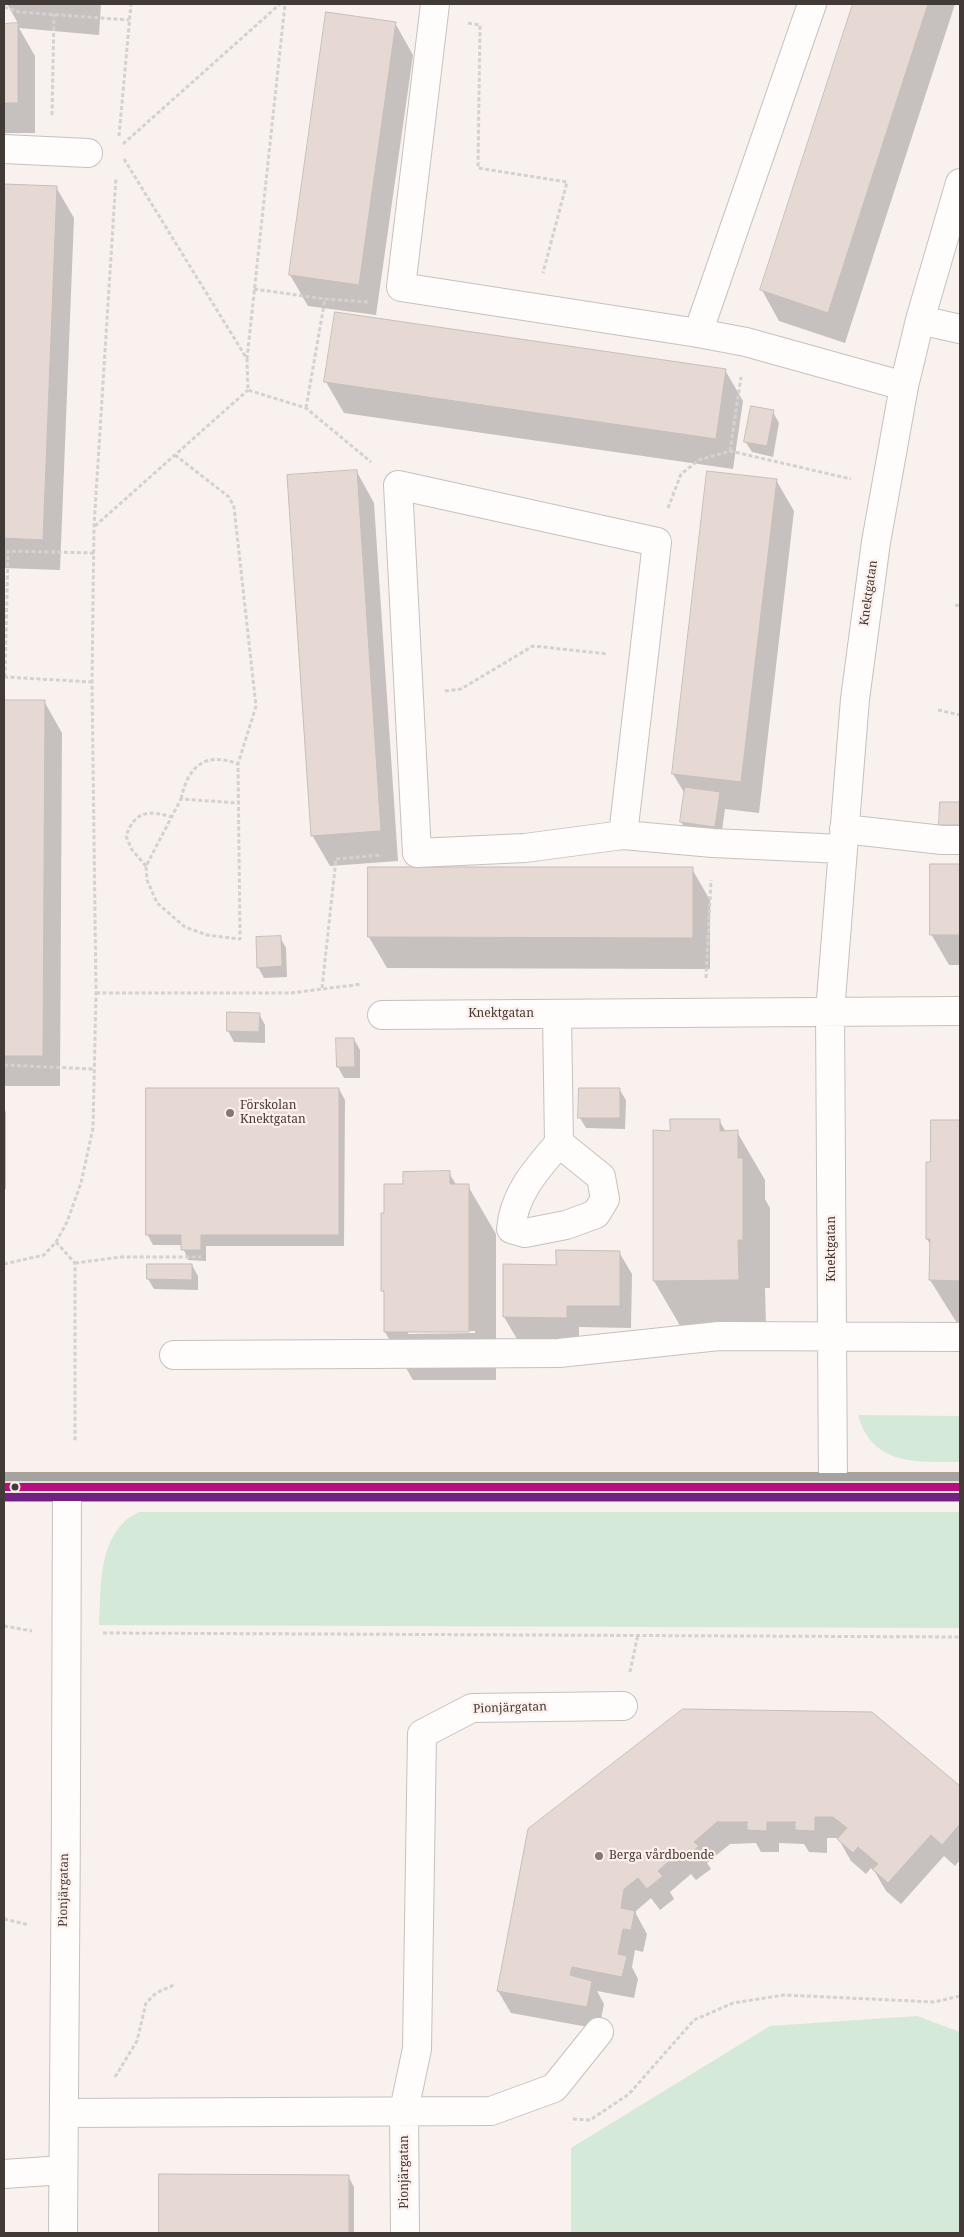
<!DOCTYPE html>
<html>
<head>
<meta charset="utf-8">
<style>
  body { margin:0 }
  #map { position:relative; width:964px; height:2237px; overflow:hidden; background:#f8f1ee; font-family:"Noto Serif",serif }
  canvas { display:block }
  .frame { position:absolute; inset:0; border:5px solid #413a37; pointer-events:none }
</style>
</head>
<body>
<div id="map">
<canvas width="964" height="2237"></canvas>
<div class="frame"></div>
</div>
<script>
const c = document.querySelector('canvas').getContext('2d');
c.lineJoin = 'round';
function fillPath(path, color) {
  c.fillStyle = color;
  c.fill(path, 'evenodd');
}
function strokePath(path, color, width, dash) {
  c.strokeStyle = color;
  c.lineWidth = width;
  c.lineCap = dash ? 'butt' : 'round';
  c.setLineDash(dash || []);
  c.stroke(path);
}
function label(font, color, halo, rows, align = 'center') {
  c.font = font + ' "Noto Serif",serif';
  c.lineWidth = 4.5;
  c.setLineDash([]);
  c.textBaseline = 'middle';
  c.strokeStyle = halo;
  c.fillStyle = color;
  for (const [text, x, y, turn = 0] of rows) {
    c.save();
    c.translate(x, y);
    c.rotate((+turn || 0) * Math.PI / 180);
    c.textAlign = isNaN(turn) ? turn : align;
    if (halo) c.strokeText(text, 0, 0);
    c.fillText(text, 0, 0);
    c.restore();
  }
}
fillPath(new Path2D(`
  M858,1415L960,1416V1462C917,1462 872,1466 858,1415Z
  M139,1512H960V1628L99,1625C101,1593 98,1548 123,1523C127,1518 134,1515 139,1512Z
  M917,2016L960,2032V2233H571V2148L770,2026Z`), '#d5e9d8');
fillPath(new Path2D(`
  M7,4H101L99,35L19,28L35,56V133H4V25H19Z
  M854,4H955L845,343L779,321L762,290Z
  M395,23L413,55L376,315L308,306L290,275Z
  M4,185L56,187L74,218L60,570L4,568Z
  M725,370L743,401L733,469L344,413L326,382Z
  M773,412L779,423L773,457L752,452L745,441Z
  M357,472L374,503L398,861L330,866L312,835Z
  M776,480L794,511L759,813L725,809L721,838L688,833L681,822L685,794L673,774Z
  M4,701H44L62,733L60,1086H4Z
  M941,803H960V836H947L940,825Z
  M931,865H960V965H949L931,934Z
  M369,868L692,869L710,900V969L387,968L369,937Z
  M280,937L286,948L287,977L264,978L258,967Z
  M228,1013L259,1014L265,1025V1043L234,1042L228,1031Z
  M337,1039H354L360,1050V1078H344L338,1067Z
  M339,1089L345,1100L344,1246H206V1261L188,1260L182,1245H153L147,1234Z
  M619,1089L626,1100L625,1129L586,1128L580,1118Z
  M4,1108L6,1112V1189H4Z
  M719,1120L726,1132H737L765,1180V1199L770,1208V1288H765L766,1328L682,1329L654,1281L671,1132Z
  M932,1121H960V1328L930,1280L931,1246L927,1239Z
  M449,1173L457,1186H468L496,1234V1380H413L385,1332V1295L382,1290L385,1214L404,1185ZM408,1331H475V1333L408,1334Z
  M619,1252L632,1274L631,1328L579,1327V1339H517L504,1317L505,1265L557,1266Z
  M192,1265L198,1276V1290L154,1289L148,1279Z
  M872,1713L960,1787V1860L955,1866L944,1856L901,1904L886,1891L875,1872L871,1868L866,1874L851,1861L838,1838H827V1853L809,1852L804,1844L779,1843V1852H761L756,1843L730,1844L707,1863L711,1869L696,1880L691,1874L670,1892L674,1899L660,1910L651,1898L636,1911V1914L647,1934L643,1952L635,1950L632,1967L638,1979L634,1998L597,1991L604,2004L599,2029L511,2013L498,1991L529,1830Z
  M160,2176H348L354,2187V2233H160Z`), '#0003');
const building = new Path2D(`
  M853,4H928L828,313L760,290Z
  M326,12L396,22L359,285L289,275Z
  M18,23V103H4V24Z
  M4,184L57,186L43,540L4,538Z
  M335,312L726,369L716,439L324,382Z
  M751,406L774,410L767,446L744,442Z
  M357,470L381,831L311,836L287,475Z
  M707,471L777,479L741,782L672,774Z
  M4,700H45L43,1056H4Z
  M685,787L720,792L715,827L680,822Z
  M940,802H960V825H939Z
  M930,864H960V935H930Z
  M368,867H693V938L368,937Z
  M281,936L282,966L257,968L256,937Z
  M227,1012L260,1013L259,1032L227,1031Z
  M336,1038H354L355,1067H337Z
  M146,1088H339V1235H201V1250H181V1235H146Z
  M579,1088H620V1118H578Z
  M670,1119H720V1131L738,1130V1158H743V1240H738L739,1280L653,1281V1130L670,1131Z
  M931,1120H960V1281L929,1280L930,1239H926V1162H930Z
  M450,1171V1184H469V1332H384V1291H381V1213H384V1184H403V1172Z
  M556,1250L620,1251V1306H567V1318L503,1317V1264L556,1265Z
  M147,1264H192V1280L147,1279Z
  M683,1709L872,1712L960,1786V1824L942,1845L931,1835L888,1883L872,1869L878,1864L858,1847L853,1853L837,1839L847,1828L833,1817H815V1831L795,1830V1822H767V1831L747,1830V1822H717L694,1842L699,1846L683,1859L678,1853L658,1871L663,1876L647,1889L638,1878L624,1889L621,1908L635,1911L631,1930L623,1929L618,1954L627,1956L622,1977L572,1967L570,1975L592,1981L587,2007L497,1991L528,1829Z
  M159,2174L349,2175V2233H159Z`);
fillPath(building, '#e6d9d4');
strokePath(building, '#c5bebb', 1);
const minor = new Path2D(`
  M435,4L401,287L698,333L746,342L904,386
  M4,149L88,153
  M920,320L960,329
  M698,333L812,4
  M844,829L942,840H960
  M623,835L657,542L398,485L417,853L525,848L623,835L713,843L842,849
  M557,1014L559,1143C537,1169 514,1193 511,1229L525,1233L566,1225L596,1214L605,1199L601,1177L559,1143
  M382,1015L960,1011
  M174,1355L559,1353L719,1336L960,1337
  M833,1487L830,1012L855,699L876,542L904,386L920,320L960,183
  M64,2113L491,2111L554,2088L599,2032
  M4,2174L63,2170
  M63,2233C64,1985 68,1736 67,1488
  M405,2233L404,2110L417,2049L422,1734L472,1708L623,1706`);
const major = new Path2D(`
  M4,1487H960`);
strokePath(minor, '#c7c1be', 30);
strokePath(major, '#aba195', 30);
strokePath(new Path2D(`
  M4,7L19,12L129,20
  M468,23L480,25L478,168L567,182L543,273
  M52,115L54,14
  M119,136L131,4
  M123,144L280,4
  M124,159L247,359L248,390L306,408L371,462
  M254,289L325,299
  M247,359L285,4
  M306,408L325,299L368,302
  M730,451L741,377
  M175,455L229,497L234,507L256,706L238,764L240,939L207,935L185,927L157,903L147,880L146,866L181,799L239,803
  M668,508L681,474L699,460L730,451L851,479
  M95,526L248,390
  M955,605L960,606
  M4,677L92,682
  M5,677L8,551L94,553
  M445,691L461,689L533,646L608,654
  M938,710L960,715
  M181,799C188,767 204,751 238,764
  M146,866L132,850L126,836C135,811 148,810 172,817
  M706,978L711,880
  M322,988L336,859L382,855
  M96,993H291L362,984
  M4,1065L94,1069
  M56,1242L75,1263V1441
  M75,1263L121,1257H201
  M4,1264L44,1255L56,1242L67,1222L81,1183L93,1128L96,993L92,682L94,526L116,177
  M4,1626L32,1631
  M103,1633L960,1637
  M630,1672L638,1634
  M4,1919L29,1925
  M115,2077L137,2041L146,2003L156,1993L176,1984
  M573,2119L590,2120L629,2094L694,2020L733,2003L784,1995L934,2002L960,1996`), '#d4d1d0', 3, [4, 2.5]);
strokePath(minor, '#fefdfc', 28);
strokePath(major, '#e5e0da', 28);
strokePath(new Path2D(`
  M4,1487H960`), '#b60f80', 8);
strokePath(new Path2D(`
  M4,1497H960`), '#702283', 8);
strokePath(new Path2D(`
  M4,1477H960`), '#a5a3a2', 8);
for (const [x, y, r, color] of [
  [230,1113,5,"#817a77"],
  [15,1487,4.5,"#413a37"],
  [599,1856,5,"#817a77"]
]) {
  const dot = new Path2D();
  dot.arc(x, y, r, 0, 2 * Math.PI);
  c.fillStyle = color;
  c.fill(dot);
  strokePath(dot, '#fdefe9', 2);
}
label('12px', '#413a37', '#fdefe9', [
  ["Knektgatan",869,593,-82],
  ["Knektgatan",501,1014],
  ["Knektgatan",832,1249,-90],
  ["Pionjärgatan",510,1708,-2],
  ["Pionjärgatan",64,1890,-89],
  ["Pionjärgatan",405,2172,-90]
]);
label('12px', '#413a37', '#fdefe9', [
  ["Förskolan",240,1106],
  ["Knektgatan",240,1120],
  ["Berga vårdboende",609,1856]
], 'left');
</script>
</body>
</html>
